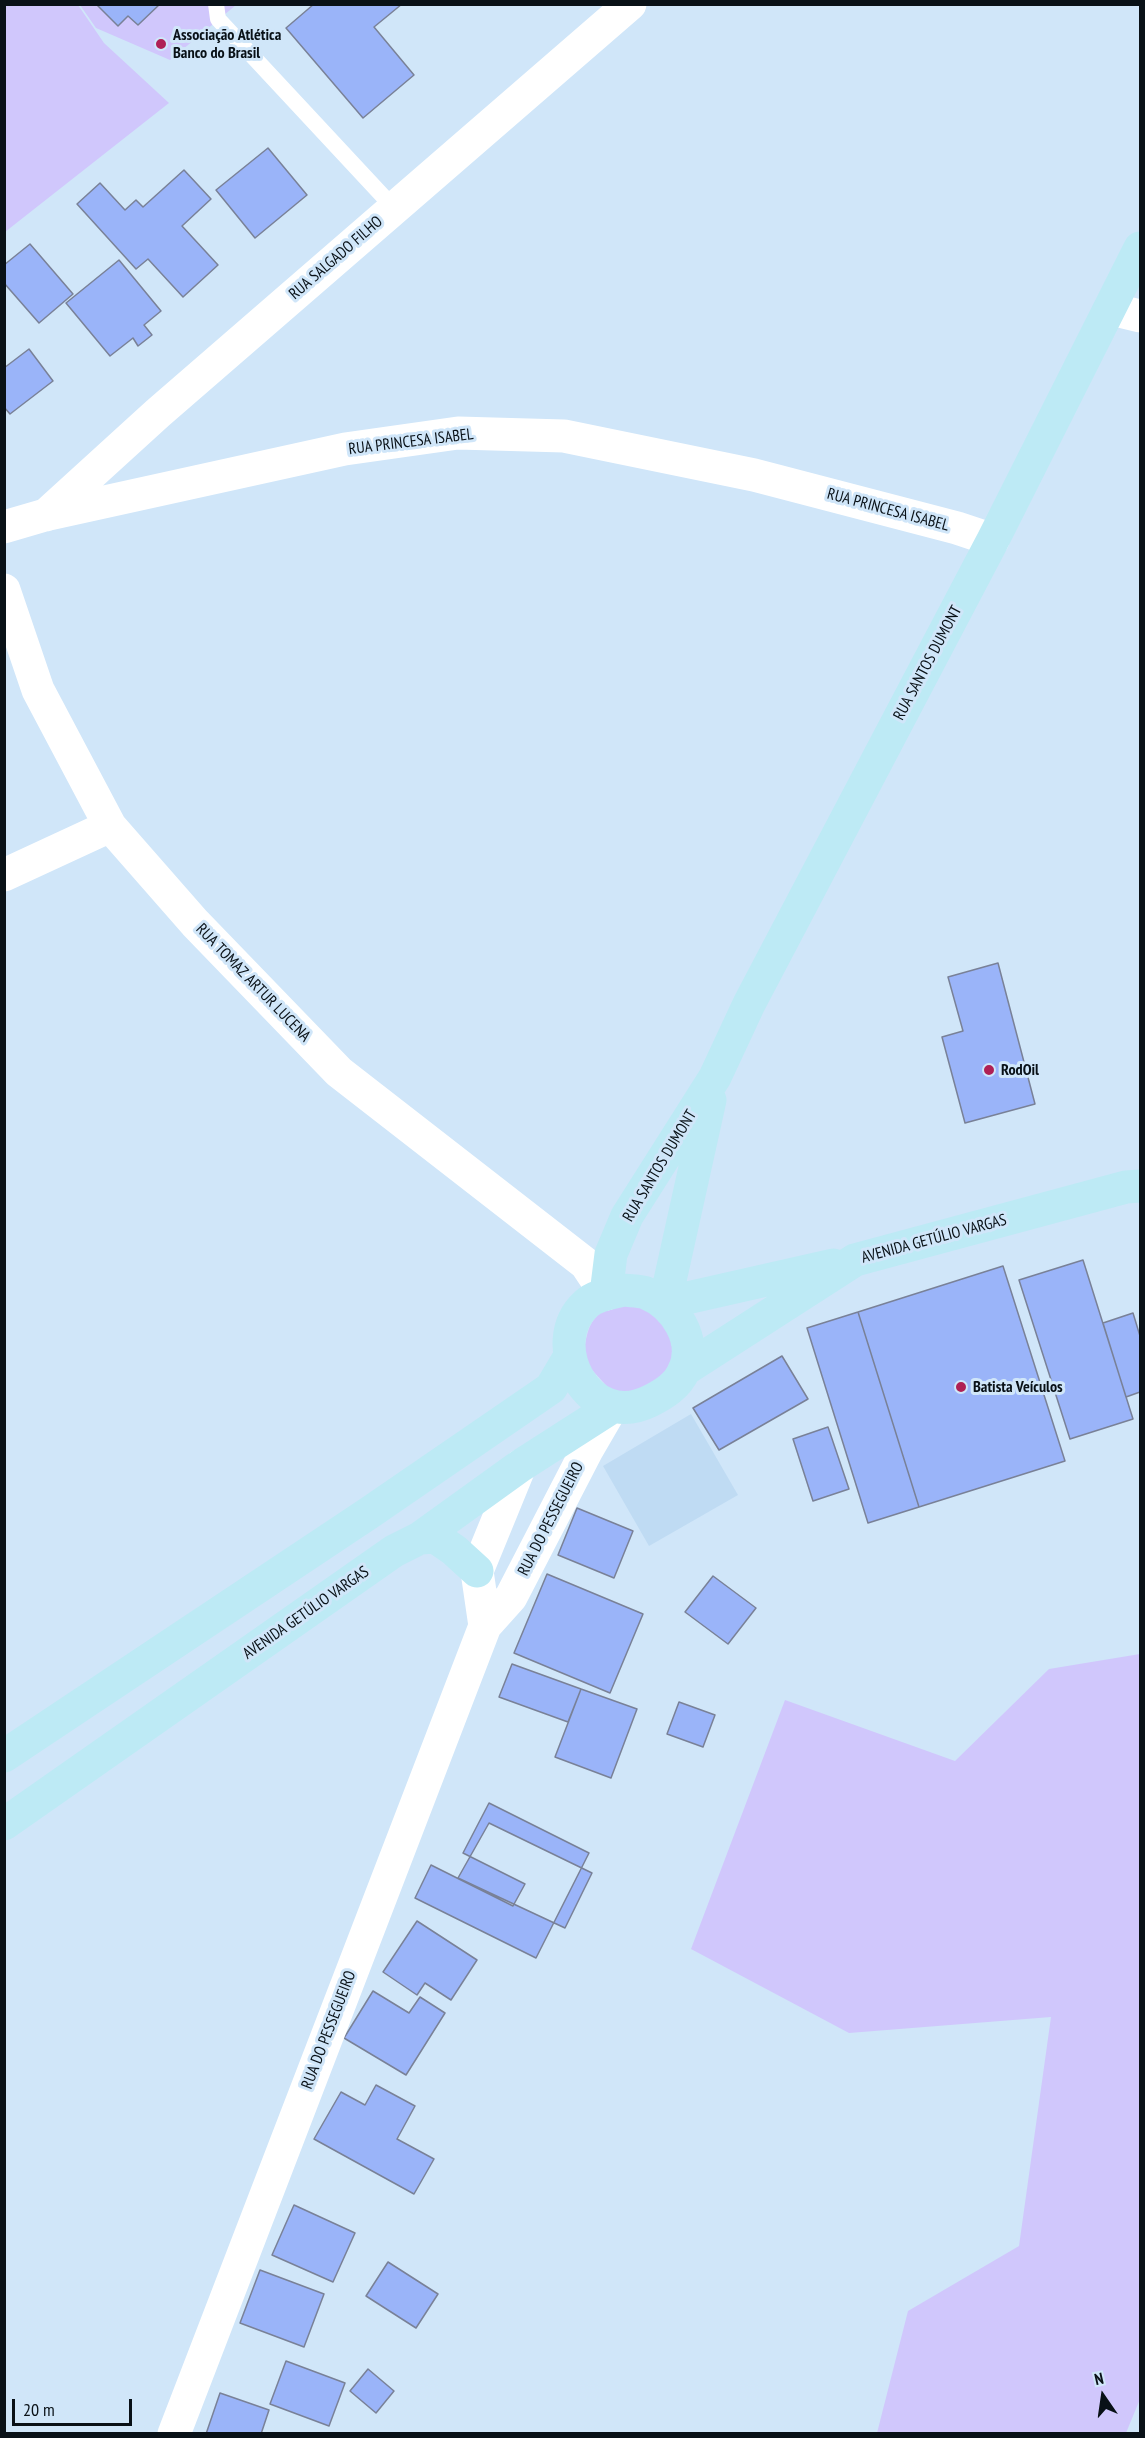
<!DOCTYPE html>
<html>
<head>
<meta charset="utf-8">
<style>
  body { margin:0 }
  #map { position:relative; width:1145px; height:2438px; overflow:hidden; background:#d0e6f9; font-family:"PT Sans Narrow",sans-serif }
  canvas { display:block }
  .frame { position:absolute; inset:0; border:6px solid #091117; pointer-events:none }
  .north { position:absolute; left:1073px; top:2366px; width:60px; height:60px; -webkit-text-stroke:4px #d0e6f9; paint-order:stroke; rotate:347deg; font-size:16px; font-weight:700; line-height:24px; text-align:center; color:#091117 }
  .north::after { content:''; display:block; margin:auto; width:21px; height:27px; background:#091117; clip-path:polygon(50% 0,100% 100%,50% 72%,0 100%) }
  .scale { position:absolute; left:12px; top:2399px; width:120px; height:27px; box-sizing:border-box; border:3px solid #091117; border-top:0; padding-left:8px; font-size:18px; line-height:21px; white-space:nowrap; color:#091117; -webkit-text-stroke:4px #d0e6f9; paint-order:stroke }
</style>
</head>
<body>
<div id="map">
<canvas width="1145" height="2438"></canvas>
<div class="frame"></div>
<div class="north">N</div>
<div class="scale">20 m</div>
</div>
<script>
const c = document.querySelector('canvas').getContext('2d');
c.lineJoin = 'round';
function fillPath(path, color) {
  c.fillStyle = color;
  c.fill(path, 'evenodd');
}
function strokePath(path, color, width, dash) {
  c.strokeStyle = color;
  c.lineWidth = width;
  c.lineCap = dash ? 'butt' : 'round';
  c.setLineDash(dash || []);
  c.stroke(path);
}
function label(font, color, halo, rows, align = 'center') {
  c.font = font + ' "PT Sans Narrow",sans-serif';
  c.lineWidth = 6;
  c.setLineDash([]);
  c.textBaseline = 'middle';
  c.strokeStyle = halo;
  c.fillStyle = color;
  for (const [text, x, y, turn = 0] of rows) {
    c.save();
    c.translate(x, y);
    c.rotate((+turn || 0) * Math.PI / 180);
    c.textAlign = isNaN(turn) ? turn : align;
    if (halo) c.strokeText(text, 0, 0);
    c.fillText(text, 0, 0);
    c.restore();
  }
}
fillPath(new Path2D(`
  M691,1414L738,1495L649,1546L603,1466Z`), '#bfdbf3');
fillPath(new Path2D(`
  M5,4L78,5L104,43L169,103L5,232Z
  M80,5H236L170,60L96,28Z
  M625,1303L658,1312L676,1351L656,1389L614,1394L583,1360C587,1328 589,1311 625,1303Z
  M1140,1654V2399L1126,2433H877L908,2311L1019,2246L1051,2017L849,2033L691,1949L785,1700L955,1761L1049,1669Z`), '#d0c7fc');
const building = new Path2D(`
  M160,4L138,25L128,16L118,26L97,5Z
  M314,4H402L374,27L414,75L363,118L286,28Z
  M268,148L307,195L255,238L216,190Z
  M184,170L211,199L182,226L218,265L183,297L148,259L136,269L77,204L100,183L125,210L136,200L143,207Z
  M30,244L73,294L39,323L4,283V265Z
  M119,260L161,311L144,325L152,335L138,346L133,338L110,356L66,303Z
  M29,349L53,381L10,414L4,407V368Z
  M998,963L1035,1104L965,1123L942,1037L963,1031L948,977Z
  M1083,1260L1133,1419L1070,1439L1019,1280Z
  M1003,1266L1065,1461L919,1507L858,1312Z
  M858,1312L919,1507L868,1523L807,1328Z
  M1133,1313L1140,1336V1392L1126,1397L1103,1323Z
  M782,1356L808,1399L719,1450L693,1408Z
  M828,1427L849,1489L813,1501L793,1439Z
  M577,1508L633,1531L614,1578L558,1555Z
  M547,1574L643,1614L610,1693L514,1653Z
  M713,1576L756,1608L728,1644L685,1612Z
  M512,1664L581,1689L568,1722L499,1697Z
  M581,1689L637,1709L611,1778L555,1757Z
  M679,1702L715,1715L703,1747L667,1734Z
  M489,1803L589,1853L536,1958L415,1898L431,1865L513,1906L525,1884L463,1853Z
  M489,1823L592,1873L565,1928L458,1878Z
  M417,1921L477,1960L451,2000L425,1983L417,1995L383,1972Z
  M373,1991L409,2013L420,1997L445,2013L406,2075L344,2038Z
  M376,2085L415,2106L397,2139L434,2159L414,2194L314,2139L341,2092L365,2105Z
  M294,2205L355,2233L333,2282L272,2255Z
  M388,2262L438,2294L416,2328L366,2296Z
  M260,2270L324,2294L304,2347L240,2323Z
  M286,2361L345,2383L329,2426L270,2404Z
  M368,2369L394,2391L376,2413L350,2391Z
  M220,2393L269,2410L261,2434H206Z`);
fillPath(building, '#9ab4f9');
strokePath(building, '#798197', 1.5);
strokePath(new Path2D(`
  M216,4L218,19L394,208`), '#fff', 16);
strokePath(new Path2D(`
  M1111,309L1140,316
  M46,515L158,413L630,4
  M4,527L45,515L345,449L458,433L564,436L754,475L957,528L993,540
  M4,590L38,690L110,826L195,923L339,1072L586,1264L606,1294
  M4,875L110,826
  M485,1626L477,1571L520,1466
  M174,2434L485,1626L511,1597L587,1450L612,1407`), '#fff', 33);
strokePath(new Path2D(`
  M624,1290C631,1291 640,1291 646,1293C675,1305 698,1340 684,1371C677,1386 664,1394 650,1401C588,1432 543,1343 586,1304C595,1295 612,1293 624,1290Z
  M606,1294L611,1254L627,1216L715,1077L749,1004L993,540L1140,248
  M665,1303L710,1100
  M665,1303L833,1265
  M684,1370L855,1260L1126,1187L1140,1186
  M420,1538L435,1537L454,1550L477,1571
  M4,1756L369,1513L551,1388L570,1356
  M4,1824L394,1551L420,1538L520,1466L612,1407`), '#bdeaf5', 33);
for (const [x, y, r, color] of [
  [161,44,6,"#af2055"],
  [989,1070,6,"#af2055"],
  [961,1387,6,"#af2055"]
]) {
  const dot = new Path2D();
  dot.arc(x, y, r, 0, 2 * Math.PI);
  c.fillStyle = color;
  c.fill(dot);
  strokePath(dot, '#d0e6f9', 2);
}
label('bold 16px', '#091117', '#d0e6f9', [
  ["Associação Atlética",173,35],
  ["Banco do Brasil",173,53],
  ["RodOil",1001,1070],
  ["Batista Veículos",973,1387]
], 'left');
label('16px', '#091117', '#d0e6f9', [
  ["RUA SALGADO FILHO",336,258,-41],
  ["RUA PRINCESA ISABEL",411,442,-7],
  ["RUA PRINCESA ISABEL",888,510,15],
  ["RUA SANTOS DUMONT",928,663,-62],
  ["RUA TOMAZ ARTUR LUCENA",253,983,46],
  ["RUA SANTOS DUMONT",660,1166,-59],
  ["AVENIDA GETÚLIO VARGAS",934,1239,-15],
  ["RUA DO PESSEGUEIRO",551,1519,-63],
  ["AVENIDA GETÚLIO VARGAS",306,1613,-35],
  ["RUA DO PESSEGUEIRO",329,2030,-69]
]);
</script>
</body>
</html>
